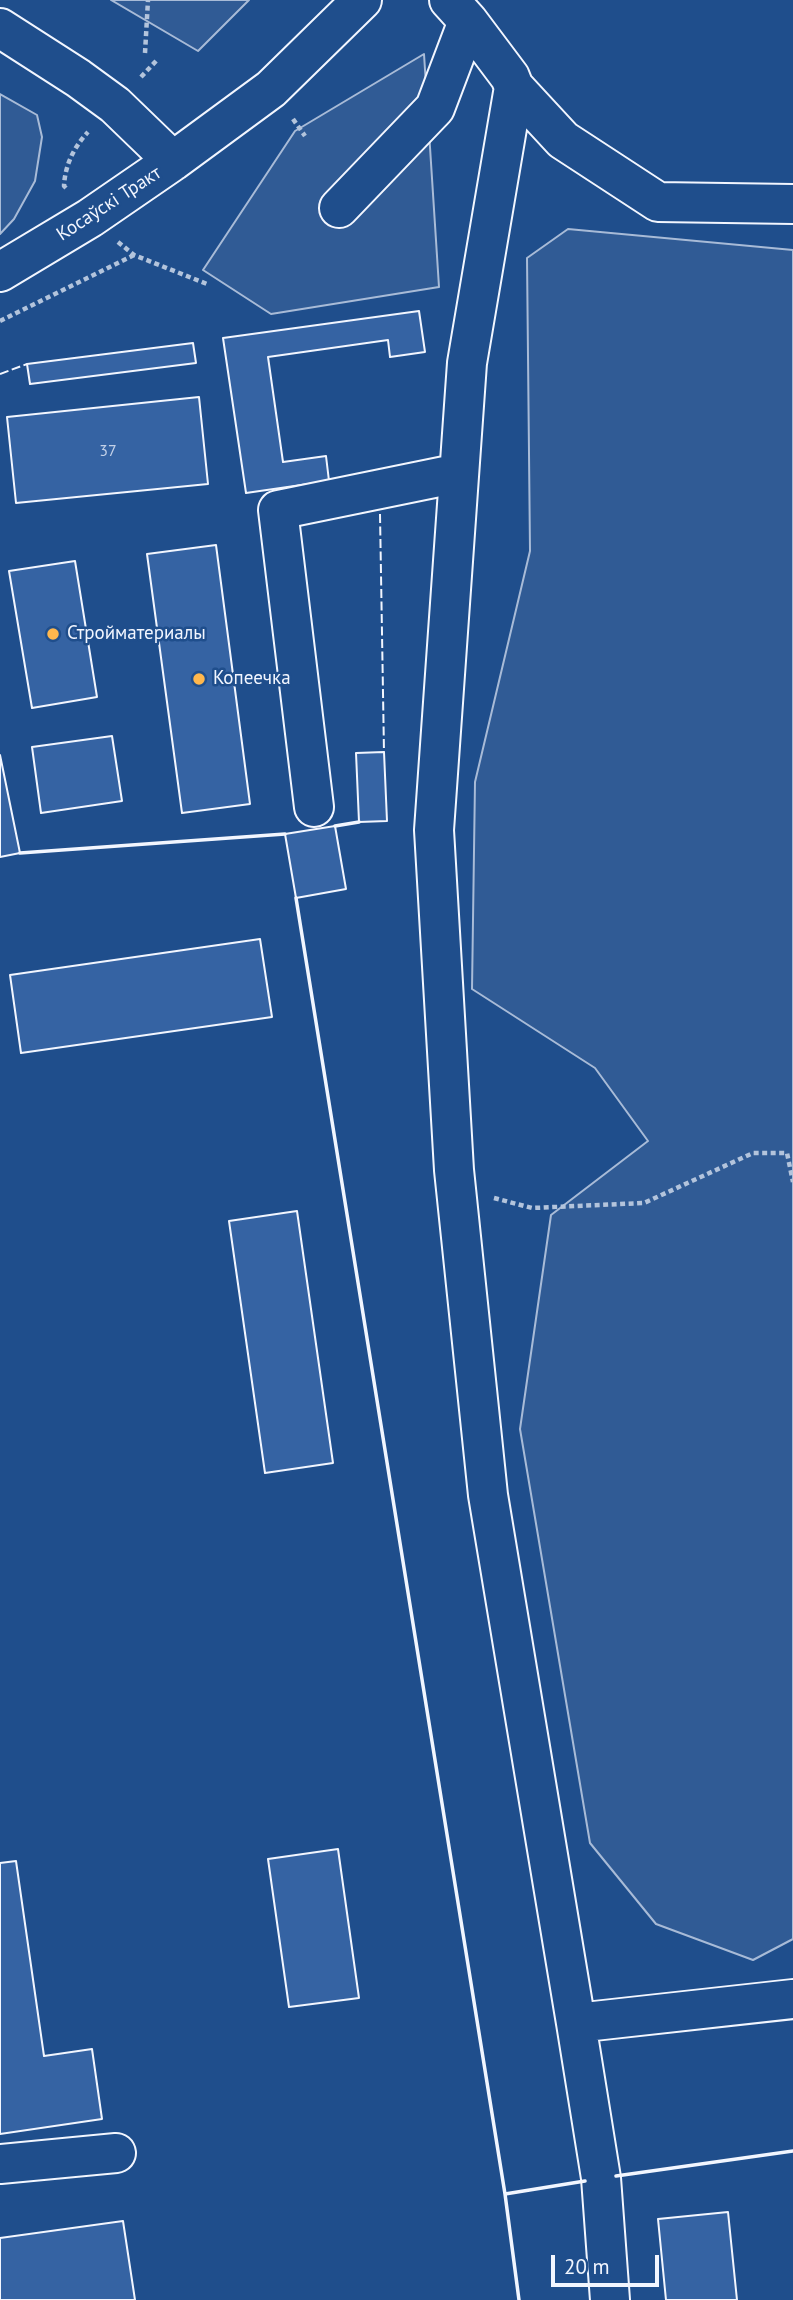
<!DOCTYPE html>
<html>
<head>
<meta charset="utf-8">
<style>
  body { margin:0 }
  #map { position:relative; width:793px; height:2300px; overflow:hidden; background:#1f4e8c; font-family:"PT Sans",sans-serif }
  canvas { display:block }
  .scale { position:absolute; left:551px; top:2255px; width:108px; height:32px; box-sizing:border-box; border:4px solid #f2f6ff; border-top:0; padding-left:9px; font-size:21px; line-height:24px; white-space:nowrap; color:#f2f6ff; -webkit-text-stroke:5px #1f4e8c; paint-order:stroke }
</style>
</head>
<body>
<div id="map">
<canvas width="793" height="2300"></canvas>
<div class="scale">20 m</div>
</div>
<script>
const c = document.querySelector('canvas').getContext('2d');
c.lineJoin = 'round';
function fillPath(path, color) {
  c.fillStyle = color;
  c.fill(path, 'evenodd');
}
function strokePath(path, color, width, dash) {
  c.strokeStyle = color;
  c.lineWidth = width;
  c.lineCap = dash ? 'butt' : 'round';
  c.setLineDash(dash || []);
  c.stroke(path);
}
function label(font, color, halo, rows, align = 'center') {
  c.font = font + ' "PT Sans",sans-serif';
  c.lineWidth = 5;
  c.setLineDash([]);
  c.textBaseline = 'middle';
  c.strokeStyle = halo;
  c.fillStyle = color;
  for (const [text, x, y, turn = 0] of rows) {
    c.save();
    c.translate(x, y);
    c.rotate((+turn || 0) * Math.PI / 180);
    c.textAlign = isNaN(turn) ? turn : align;
    if (halo) c.strokeText(text, 0, 0);
    c.fillText(text, 0, 0);
    c.restore();
  }
}
const built = new Path2D(`
  M111,0H249L198,51Z
  M424,54L439,287L271,314L203,270L295,131Z
  M0,94L37,115L42,137L35,181L14,219L0,234Z
  M568,229L793,250V1939L753,1960L656,1924L590,1843L520,1429L551,1215L648,1141L595,1068L472,989L475,782L530,551L527,258Z`);
fillPath(built, '#305b95');
strokePath(built, '#a8bbd7', 2);
const building = new Path2D(`
  M419,311L425,352L390,357L388,340L268,357L283,462L326,456L329,481L246,493L223,338Z
  M193,343L196,363L30,384L27,364Z
  M199,397L208,484L16,503L7,417Z
  M216,545L250,804L182,813L147,554Z
  M75,561L97,697L32,708L9,571Z
  M112,736L122,801L41,813L32,747Z
  M384,752L387,821L359,822L356,753Z
  M0,755L20,853L0,857Z
  M335,826L346,889L296,898L285,834Z
  M260,939L272,1017L21,1053L10,975Z
  M297,1211L333,1463L265,1473L229,1221Z
  M338,1849L359,1998L289,2007L268,1859Z
  M16,1861L44,2056L92,2049L102,2119L0,2134V1863Z
  M728,2212L737,2300H666L658,2219Z
  M123,2221L135,2300H0V2238Z`);
fillPath(building, '#3563a3');
strokePath(building, '#f2f6ff', 2);
const minor = new Path2D(`
  M449,0L468,21L510,77L514,87L467,363L434,830L454,1170L488,1495L576,2023L793,1999
  M514,87L563,140L658,202L793,204
  M339,208L435,108L468,21
  M314,807L278,510L459,473
  M576,2023L601,2178L610,2300
  M0,2164L116,2153`);
const major = new Path2D(`
  M0,28L78,78L115,105L173,161
  M0,272L90,218L173,161L271,89L362,0`);
strokePath(minor, '#f2f6ff', 42);
strokePath(major, '#f2f6ff', 42);
strokePath(new Path2D(`
  M145,53L148,0
  M141,77L157,60
  M293,119L305,136
  M66,188L64,186C65,165 74,147 88,132
  M118,242L134,255L207,284
  M0,321L134,255
  M494,1198L532,1208L644,1203L753,1153H787L793,1182`), '#b3c4dc', 4.5, [5, 3.5]);
strokePath(minor, '#1f4e8c', 38);
strokePath(major, '#1f4e8c', 38);
strokePath(new Path2D(`
  M0,374L27,364
  M380,514L384,752`), '#f2f6ff', 2, [9, 3.5]);
strokePath(new Path2D(`
  M335,826L359,822
  M20,853L285,834
  M296,898L505,2194L585,2181
  M616,2176L793,2151
  M505,2194L519,2300`), '#f2f6ff', 3.5);
for (const [x, y, r, color] of [
  [53,634,7,"#ffb74d"],
  [199,679,7,"#ffb74d"]
]) {
  const dot = new Path2D();
  dot.arc(x, y, r, 0, 2 * Math.PI);
  c.fillStyle = color;
  c.fill(dot);
  strokePath(dot, '#1f4e8c', 2.5);
}
label('16px', '#c3d1e8', null, [
  ["37",108,451]
]);
label('19px', '#f2f6ff', '#1f4e8c', [
  ["Косаўскі Тракт",109,204,-33]
]);
label('19px', '#f2f6ff', '#1f4e8c', [
  ["Стройматериалы",67,634],
  ["Копеечка",213,679]
], 'left');
</script>
</body>
</html>
